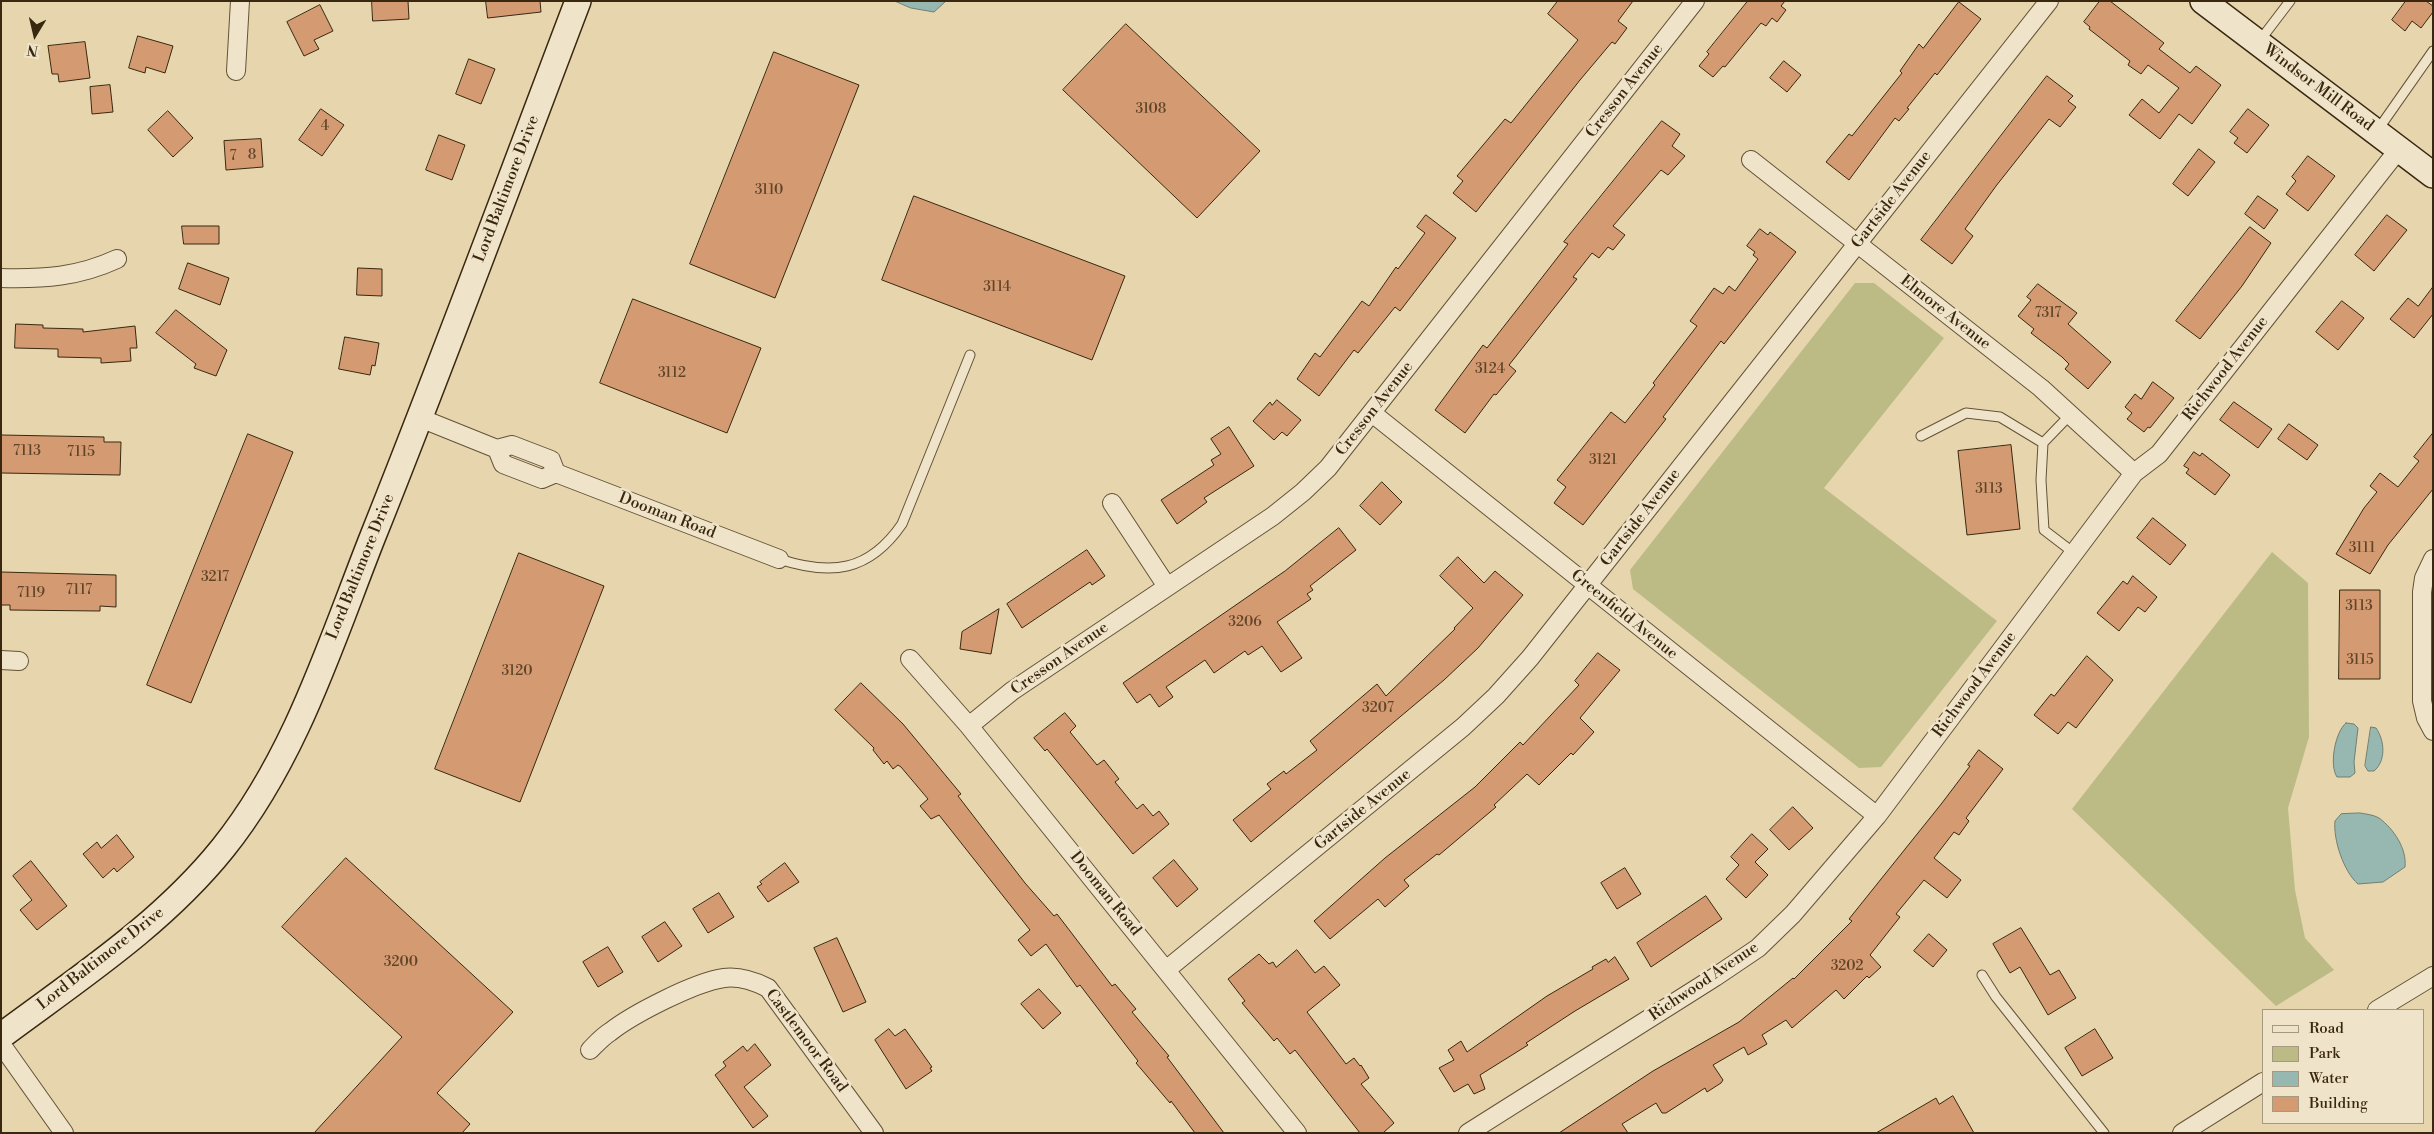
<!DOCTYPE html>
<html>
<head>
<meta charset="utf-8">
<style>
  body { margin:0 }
  #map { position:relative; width:2434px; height:1134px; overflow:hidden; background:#e6d5ad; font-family:"Libre Bodoni",serif }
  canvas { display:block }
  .frame { position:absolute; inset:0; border:2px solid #39280f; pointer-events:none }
  .legend { position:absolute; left:2262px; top:1009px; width:162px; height:115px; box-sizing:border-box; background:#efe4ca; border:1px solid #a6997f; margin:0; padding:6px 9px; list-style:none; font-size:15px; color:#39280f }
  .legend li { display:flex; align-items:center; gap:10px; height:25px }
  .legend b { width:25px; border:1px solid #a6997f }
  .north { position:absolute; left:10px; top:10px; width:50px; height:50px; -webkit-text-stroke:4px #efe4ca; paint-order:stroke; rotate:189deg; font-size:14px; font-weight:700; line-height:20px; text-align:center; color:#39280f }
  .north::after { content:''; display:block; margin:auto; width:18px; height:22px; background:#39280f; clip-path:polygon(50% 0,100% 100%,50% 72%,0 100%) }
</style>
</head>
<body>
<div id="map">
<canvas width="2434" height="1134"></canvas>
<div class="frame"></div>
<ul class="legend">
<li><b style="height:6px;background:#efe4ca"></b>Road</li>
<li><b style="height:14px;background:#bcbb85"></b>Park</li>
<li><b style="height:14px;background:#97b8b1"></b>Water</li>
<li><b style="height:14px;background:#d49a72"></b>Building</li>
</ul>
<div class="north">N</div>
</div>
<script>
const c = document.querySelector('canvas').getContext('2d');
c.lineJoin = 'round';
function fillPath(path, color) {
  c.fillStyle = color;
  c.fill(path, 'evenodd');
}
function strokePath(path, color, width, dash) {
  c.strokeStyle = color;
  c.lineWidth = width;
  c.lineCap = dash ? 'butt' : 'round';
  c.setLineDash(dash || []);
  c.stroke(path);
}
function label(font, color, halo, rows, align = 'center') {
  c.font = font + ' "Libre Bodoni",serif';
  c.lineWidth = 5;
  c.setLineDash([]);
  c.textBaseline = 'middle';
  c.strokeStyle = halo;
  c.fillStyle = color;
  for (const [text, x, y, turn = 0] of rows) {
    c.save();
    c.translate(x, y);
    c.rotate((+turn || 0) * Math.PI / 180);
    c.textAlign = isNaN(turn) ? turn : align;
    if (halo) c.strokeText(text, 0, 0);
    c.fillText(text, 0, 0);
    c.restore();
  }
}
fillPath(new Path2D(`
  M1855,283H1874L1944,338L1824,488L1997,621L1881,767L1859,768L1633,589L1630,570Z
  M2272,552L2308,583L2309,737L2288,808L2295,890L2305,938L2334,970L2276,1006L2072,809Z`), '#bcbb85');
const water = new Path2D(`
  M895,1H946L934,12L911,8Z
  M2346,723L2354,724L2358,728L2354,762L2355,773L2350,777H2337C2329,765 2335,732 2346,723Z
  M2371,727L2376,728C2385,741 2386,761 2374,771H2368L2365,766Z
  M2360,813C2366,814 2374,815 2379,818C2394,829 2407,849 2405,867L2383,882L2358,884C2344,872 2333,840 2335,821L2341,814Z`);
fillPath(water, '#97b8b1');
strokePath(water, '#717e70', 1);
const building = new Path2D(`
  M372,1H408L409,19L373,21Z
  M486,1H540L541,12L488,18Z
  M1558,1H1633L1618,21L1627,28L1615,44L1612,42L1580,80L1476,212L1453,193L1463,181L1457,176L1505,119L1511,123L1578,40L1548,14Z
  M1748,1H1785L1781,6L1786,10L1777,22L1772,18L1766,26L1761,23L1725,67L1723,66L1713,77L1699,66L1709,54L1707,52Z
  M2100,1H2110L2164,43L2159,49L2190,73L2196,66L2221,85L2192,124L2179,114L2160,139L2129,115L2142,99L2159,113L2179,88L2148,65L2141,74L2128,65L2130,61L2089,29L2090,27L2084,22Z
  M2406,1H2426L2433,6V12L2421,28L2412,21L2405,31L2392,20Z
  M1959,2L1981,19L1937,75L1935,73L1907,108L1909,109L1899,121L1895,118L1849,180L1826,162L1849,134L1852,136L1902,73L1900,71L1919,44L1923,48Z
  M320,5L333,31L314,40L319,49L304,56L287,22Z
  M1126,24L1260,151L1197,218L1063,90Z
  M138,36L173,46L165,73L146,67L145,73L129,68Z
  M85,42L90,78L59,82L58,74H52L48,46Z
  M774,52L859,85L775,298L690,264Z
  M469,59L495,69L481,104L456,94Z
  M1784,61L1801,75L1787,92L1770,78Z
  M2047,76L2073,96L2068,101L2076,107L2060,127L2049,119L1996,186L1965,229L1973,236L1952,264L1921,240Z
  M110,85L113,112L92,114L90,87Z
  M321,109L344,125L322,156L299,140Z
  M2248,109L2269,125L2247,153L2234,143L2238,138L2230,132Z
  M168,111L193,138L173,157L148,130Z
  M1662,121L1680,134L1672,146L1685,156L1668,175L1661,170L1613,226L1625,235L1613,250L1608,247L1599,258L1592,253L1573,277L1577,279L1509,365L1516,371L1496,395L1494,394L1465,433L1435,410L1483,345L1487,348L1530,293L1568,244L1564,242Z
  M439,135L465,145L452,180L426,170Z
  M261,139L263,167L226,170L224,141Z
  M2199,149L2215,162L2188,196L2173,184Z
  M2308,156L2335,176L2308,211L2286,194L2296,181L2292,177Z
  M914,196L1125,276L1092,360L882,280Z
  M2258,196L2278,210L2264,229L2245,214Z
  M1426,215L1456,238L1400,311L1395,307L1358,353L1354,350L1319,396L1297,379L1315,353L1320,357L1362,301L1369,306L1396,267L1398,269L1425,233L1417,227Z
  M2387,215L2407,230L2374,271L2355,255Z
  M182,226H219V244H184Z
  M2250,227L2271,243L2242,286L2200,339L2176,321Z
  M1760,229L1768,235L1770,232L1796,252L1724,344L1721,341L1663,417L1666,419L1583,525L1554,503L1566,487L1557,480L1611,412L1625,423L1655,385L1653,383L1697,326L1690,321L1714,288L1723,294L1729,286L1735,291L1758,259L1753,255L1755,252L1747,246Z
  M188,263L229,278L220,305L179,289Z
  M358,268L382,269V296L357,295Z
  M2038,284L2077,313L2068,324L2111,362L2088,389L2065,369L2069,364L2062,357L2031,333L2034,329L2018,316L2031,300L2027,297Z
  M2433,287V314L2414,338L2390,319L2408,298L2418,306Z
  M633,299L761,348L727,433L600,383Z
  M2342,301L2364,318L2338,350L2316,332Z
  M176,310L227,350L216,376L194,368L196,364L156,333Z
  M16,324L43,325V328L83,329V332L135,326L137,348H130L131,361L101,363V358L58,357V349L15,348Z
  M345,337L379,343L375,366L372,365L370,375L339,369Z
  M2153,382L2174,398L2150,428L2148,427L2144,432L2127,419L2132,413L2125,407L2135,394L2141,399Z
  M1277,400L1301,420L1287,436L1282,432L1274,440L1253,421L1270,402L1272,405Z
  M2234,402L2272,429L2258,448L2220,420Z
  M2289,424L2318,445L2307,460L2278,439Z
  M1229,427L1254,466L1204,498L1207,502L1177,524L1161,500L1214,465L1211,460L1221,454L1211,439Z
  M2433,433V489L2388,545L2370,574L2336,554L2364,508L2377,492L2370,486L2380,473L2398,487L2419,461L2414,457Z
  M248,434L293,452L191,703L147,685Z
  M1,435L104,437V442H121L120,475L1,473Z
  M2011,445L2020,529L1967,535L1958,451Z
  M2194,452L2200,456L2202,453L2230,475L2215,495L2186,473L2189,469L2184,466Z
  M1382,482L1402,502L1380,525L1360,506Z
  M2153,518L2186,545L2170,565L2137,538Z
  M1339,528L1356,550L1310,586L1313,590L1307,594L1311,599L1277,622L1302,658L1281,672L1262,646L1248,655L1245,651L1214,673L1205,660L1166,687L1173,697L1159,707L1150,694L1137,703L1123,683L1285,571Z
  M1087,550L1105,576L1092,585L1090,582L1022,628L1007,604Z
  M519,553L604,586L520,802L435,769Z
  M1458,557L1484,583L1495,571L1523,595L1478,648L1444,680L1251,842L1233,820L1271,789L1267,784L1284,771L1286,774L1317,750L1310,741L1377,684L1386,696L1455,629L1454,628L1473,608L1440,576Z
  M1,572L116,575V607L100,606V611L10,610V605H1Z
  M2133,576L2157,597L2145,612L2138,607L2119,631L2097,613L2123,581L2127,584Z
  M2340,590H2380V679H2339Z
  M999,609L991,654L960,649L962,632Z
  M1598,653L1620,670L1580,718L1594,732L1573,755L1571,753L1539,785L1527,774L1494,805L1496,807L1439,855L1437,854L1404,880L1409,886L1385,907L1378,899L1330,939L1314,921L1385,858L1475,787L1520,742L1523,745L1579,685L1575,681Z
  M2087,656L2113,680L2076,728L2068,722L2058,734L2034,715L2051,694L2054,696Z
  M861,683L903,724L961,794L958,796L1025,883L1054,916L1057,914L1112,986L1115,984L1136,1009L1132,1012L1169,1056L1167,1057L1224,1133H1195L1171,1101L1170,1103L1136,1063L1138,1061L1128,1048L1080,985L1077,987L1046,944L1031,956L1018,940L1030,930L939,815L931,819L920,806L928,799L901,767L898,765L893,769L887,761L884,764L873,750L874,748L835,710Z
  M1065,713L1076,726L1070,732L1097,765L1104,760L1119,779L1115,782L1137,809L1143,804L1153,816L1159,811L1169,824L1133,854L1047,749L1045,751L1034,738Z
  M1979,750L2003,769L1966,818L1969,821L1959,835L1954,832L1934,858L1961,880L1947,898L1924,880L1896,914L1900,917L1870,955L1881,967L1869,978L1867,976L1844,999L1836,990L1792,1028L1786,1020L1762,1035L1767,1044L1748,1055L1744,1047L1713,1065L1723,1080L1721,1083L1707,1092L1705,1088L1666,1113H1662L1656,1103L1622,1124L1628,1133H1559L1653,1071L1739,1022L1793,978L1794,979L1852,921L1849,919L1942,803L1970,766L1968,765Z
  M1793,807L1813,828L1789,850L1770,830Z
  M1752,834L1768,849L1755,862L1768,875L1746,898L1726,879L1739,865L1731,857Z
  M117,835L134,857L117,872L114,868L103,878L83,854L97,842L101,848Z
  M346,858L513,1012L437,1093L470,1124L462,1133H314L402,1037L282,927Z
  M1174,860L1198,889L1177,907L1153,878Z
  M31,861L67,906L37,930L20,910L32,900L13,876Z
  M785,863L799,882L768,902L757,887L762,884L760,882Z
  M1625,868L1641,894L1617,909L1601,883Z
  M719,893L734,917L708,933L693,909Z
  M1706,896L1722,919L1651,967L1637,943Z
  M665,922L682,946L658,962L642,937Z
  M2021,928L2050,975L2059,970L2076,998L2048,1015L2020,967L2010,973L1993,944Z
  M1929,934L1947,950L1933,967L1914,951Z
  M837,938L866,1002L843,1012L814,948Z
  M608,947L623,972L598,987L583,962Z
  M1297,950L1315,973L1324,966L1340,985L1307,1012L1346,1064L1354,1058L1360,1066L1361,1065L1369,1078L1361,1084L1394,1123L1383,1133H1360L1295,1050L1290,1054L1277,1038L1274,1041L1242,1003L1245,1001L1228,979L1259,954L1269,964L1273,962L1276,967Z
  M1615,957L1629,979L1575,1011L1526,1043L1528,1045L1480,1075L1485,1089L1474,1094L1468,1084L1454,1092L1439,1068L1454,1060L1448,1050L1461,1041L1467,1052L1547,996L1593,969L1592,967L1606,959L1608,962Z
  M1039,989L1061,1013L1043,1029L1021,1004Z
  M889,1029L895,1036L905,1029L932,1067L930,1068L932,1071L906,1089L875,1040Z
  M2095,1029L2113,1058L2082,1076L2065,1048Z
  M755,1044L771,1065L744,1087L768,1116L753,1128L715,1075L726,1066L723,1062L743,1046L747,1051Z
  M1953,1096L1974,1133H1876L1936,1098L1939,1104Z`);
fillPath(building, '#d49a72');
strokePath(building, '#39280f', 1);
const service = new Path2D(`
  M2258,43L2290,1
  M2377,131L2433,51
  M2070,415L2043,443L2041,480L2044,530L2074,553
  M1921,436L1966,413L2000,417L2043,443
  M779,559C831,576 869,572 902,524L970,355
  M1982,975L1996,997L2104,1133`);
const minor = new Path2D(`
  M236,71L240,1
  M1751,160L2041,388L2134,473
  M1,278C44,279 78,277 117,259
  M1372,413L1877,816
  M420,418L497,449L512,445L551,460L556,473
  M497,449L503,464L542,479L556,473L779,559
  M1112,503L1166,585
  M2433,559L2424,578L2422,592V701L2426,718L2433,731
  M910,659L969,726L1297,1133
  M1,660L19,661
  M969,726L1012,691L1273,516L1303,492L1328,468L1695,1
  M1166,970L1463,727L1496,696L1530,658L2049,1
  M2377,1010L2433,976
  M1,1044L64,1133
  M590,1050C596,1044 602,1037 610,1032C633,1014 695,982 724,978C740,976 754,981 768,988L874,1133
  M1468,1133L1715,977L1758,948L1793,914L1877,816L2134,473L2159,454L2399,149
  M2182,1133L2263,1082`);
const secondary = new Path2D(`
  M2203,1L2433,175
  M1,1036C79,978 162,924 223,848C296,757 331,642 373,536C444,359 510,180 578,1`);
strokePath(service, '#645336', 11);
strokePath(minor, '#645336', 20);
strokePath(secondary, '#39280f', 28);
strokePath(service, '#efe4ca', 9);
strokePath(minor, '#efe4ca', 18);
strokePath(secondary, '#efe4ca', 25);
label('14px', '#604428', null, [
  ["3108",1151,110],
  ["4",325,127],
  ["8",252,156],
  ["7",233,157],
  ["3110",769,191],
  ["3114",997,288],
  ["7317",2048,314],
  ["3124",1490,370],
  ["3112",672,374],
  ["7113",27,452],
  ["7115",81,453],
  ["3121",1603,461],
  ["3113",1989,490],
  ["3111",2362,549],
  ["3217",215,578],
  ["7117",79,591],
  ["7119",31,594],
  ["3113",2359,607],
  ["3206",1245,623],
  ["3115",2360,661],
  ["3120",517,672],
  ["3207",1378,709],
  ["3200",401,963],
  ["3202",1847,967]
]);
label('16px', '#39280f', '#efe4ca', [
  ["Windsor Mill Road",2318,88,37],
  ["Cresson Avenue",1625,91,-52],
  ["Lord Baltimore Drive",507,189,-69],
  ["Gartside Avenue",1892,200,-52],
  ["Elmore Avenue",1945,313,38],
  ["Richwood Avenue",2226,369,-52],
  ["Cresson Avenue",1375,409,-52],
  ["Dooman Road",667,516,21],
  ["Gartside Avenue",1641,518,-52],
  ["Lord Baltimore Drive",361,567,-68],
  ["Greenfield Avenue",1624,615,39],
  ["Cresson Avenue",1060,659,-35],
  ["Richwood Avenue",1975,685,-53],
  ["Gartside Avenue",1363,810,-39],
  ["Dooman Road",1105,894,51],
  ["Lord Baltimore Drive",101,959,-38],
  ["Richwood Avenue",1704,982,-34],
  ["Castlemoor Road",806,1041,53]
]);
</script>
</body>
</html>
